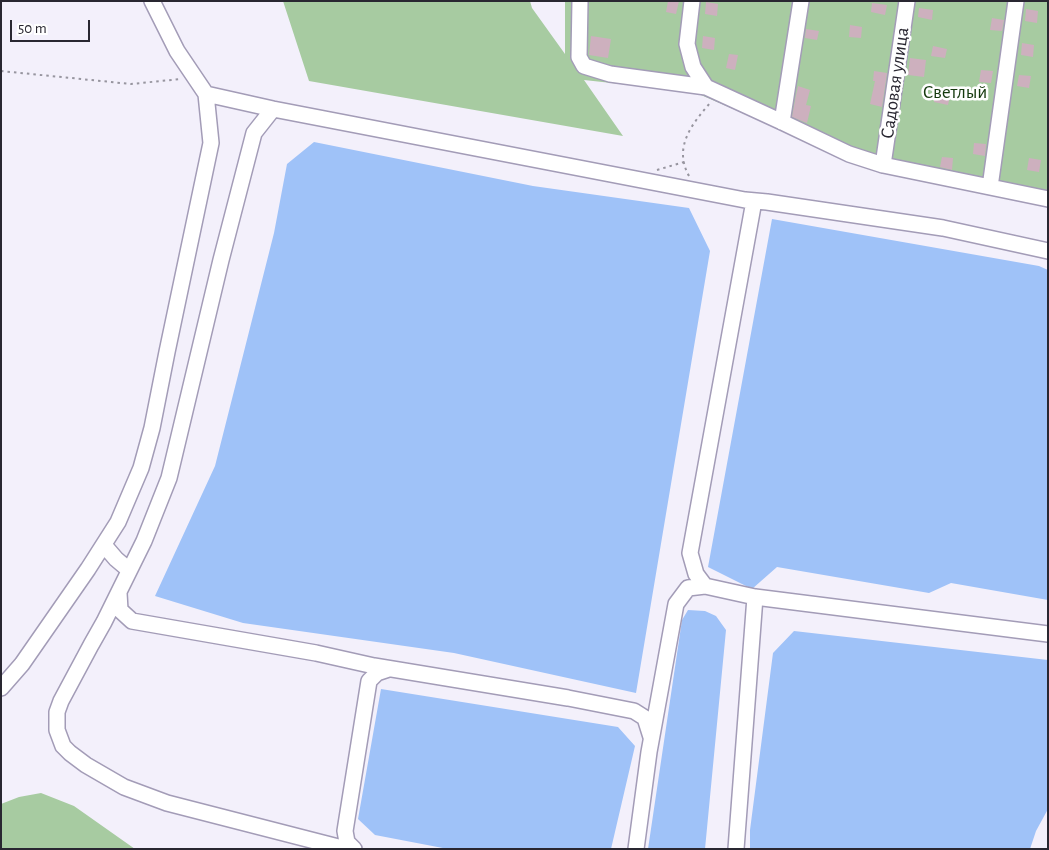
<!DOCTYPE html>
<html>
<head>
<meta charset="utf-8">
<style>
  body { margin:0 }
  #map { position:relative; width:1049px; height:850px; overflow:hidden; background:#f3f0fb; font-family:"Alegreya Sans",sans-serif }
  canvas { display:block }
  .frame { position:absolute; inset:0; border:2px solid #292731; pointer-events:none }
  .scale { position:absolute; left:10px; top:20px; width:80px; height:22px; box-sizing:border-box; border:2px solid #292731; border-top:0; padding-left:6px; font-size:15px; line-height:18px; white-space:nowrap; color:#292731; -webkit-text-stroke:4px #fff; paint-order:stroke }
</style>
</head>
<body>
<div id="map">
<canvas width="1049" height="850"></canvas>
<div class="frame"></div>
<div class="scale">50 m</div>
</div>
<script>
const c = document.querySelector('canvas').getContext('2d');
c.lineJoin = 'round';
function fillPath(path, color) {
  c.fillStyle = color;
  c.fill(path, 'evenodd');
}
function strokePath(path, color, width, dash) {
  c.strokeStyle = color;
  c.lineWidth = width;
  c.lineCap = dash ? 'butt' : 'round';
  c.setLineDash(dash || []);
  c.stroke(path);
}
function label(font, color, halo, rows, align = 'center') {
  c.font = font + ' "Alegreya Sans",sans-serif';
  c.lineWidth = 5;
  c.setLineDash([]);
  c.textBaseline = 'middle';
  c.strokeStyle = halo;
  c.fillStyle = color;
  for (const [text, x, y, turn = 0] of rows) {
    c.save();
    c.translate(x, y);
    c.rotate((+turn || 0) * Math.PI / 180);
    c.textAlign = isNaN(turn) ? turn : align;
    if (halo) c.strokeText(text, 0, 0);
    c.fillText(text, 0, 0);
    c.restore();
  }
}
fillPath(new Path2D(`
  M283,1H530L532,8L565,54V1H1048V202L839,155L694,92L584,80L623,136L309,81Z
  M41,793L74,806L135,849H1V804L19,797Z`), '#a7cba1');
fillPath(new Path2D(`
  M314,142L533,186L689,208L710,251L636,693L454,653L243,623L155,596L215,466L274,233L287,164Z
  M772,219L1039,266L1048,270V600L951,583L929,593L777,567L752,589L708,567Z
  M688,610L705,611L716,616L726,630L705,849H648L682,620Z
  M794,631L1048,660V809L1036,831L1030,849H750V830L773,653Z
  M381,689L618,727L635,746L611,849H448L375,835L358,819Z`), '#9fc2f8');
fillPath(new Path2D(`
  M668,1H679L676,14L666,12Z
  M706,2L718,4L717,16L705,14Z
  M872,3L887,5L885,15L871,12Z
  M919,8L933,10L932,20L918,17Z
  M1026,9L1038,11L1037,23L1025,21Z
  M992,18L1004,20L1002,31L990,30Z
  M850,25L862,27L861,38L849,37Z
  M806,29L819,31L817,40L805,38Z
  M591,36L611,39L608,58L589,55Z
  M703,36L715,38L714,50L702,48Z
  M1022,43L1034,45L1033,57L1021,55Z
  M933,46L947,49L945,58L931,56Z
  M729,54L738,55L735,70L726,68Z
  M910,58L926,60L924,77L908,75Z
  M981,70L993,71L991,83L979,82Z
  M874,71L887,73L882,107L870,104L875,81H873Z
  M1019,75L1031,76L1029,88L1017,86Z
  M798,86L810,90L806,105L811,106L807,123L792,117L796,95Z
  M935,93L950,96L948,105L934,102Z
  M974,143L986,144L985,156L973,154Z
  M942,157L953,158L952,170L940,167Z
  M1029,158L1041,160L1039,172L1027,170Z`), '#cdb0be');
const minor = new Path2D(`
  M580,1L579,57L584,66L610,74L706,87L782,122L849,154L883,165L1048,199
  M692,1L687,44L693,67L706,87
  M206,94L273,109L745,200L767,202L943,228L1048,251
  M273,109L254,133L221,260L169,478L144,541L104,622L91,645L61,701L57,712V730L63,746L70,753L86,765L124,787L167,803L346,849
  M782,122L801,1
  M883,165L907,1
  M990,187L1016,1
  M104,545L116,559L129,570
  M705,586L696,574L690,553L754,201
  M119,593L120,610L132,621L316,653L374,666L568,698L634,711L645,718L651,737
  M1,688L22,664L88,569L118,522L141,468L152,428L167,352L211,143L206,94L177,51L152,1
  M354,849L347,842L345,831L369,681L377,673L389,669
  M636,849L649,752L676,604L688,588L705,586L755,597L1048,634
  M736,849L755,597`);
strokePath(minor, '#a39cb7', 18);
strokePath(new Path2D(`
  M1,71L131,84L181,79
  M657,170L684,162
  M689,176C673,147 692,124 710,103`), '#97959f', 2, [2.5, 4]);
strokePath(minor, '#fff', 15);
label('19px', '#292731', '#fff', [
  ["Садовая улица",895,83,-82]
]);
label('19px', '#14390d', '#fff', [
  ["Светлый",955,92]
]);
</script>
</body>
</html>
